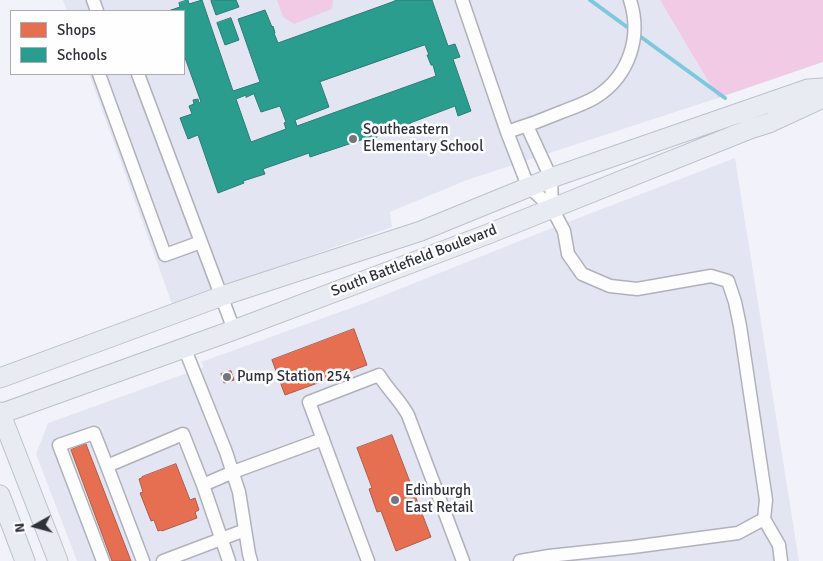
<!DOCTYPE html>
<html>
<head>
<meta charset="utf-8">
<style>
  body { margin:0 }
  #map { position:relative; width:823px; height:561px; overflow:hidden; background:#f2f3fa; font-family:Signika,sans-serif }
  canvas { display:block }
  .legend { position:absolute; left:10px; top:10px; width:175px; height:65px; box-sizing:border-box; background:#fefefe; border:1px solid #acacb1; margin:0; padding:6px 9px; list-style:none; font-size:15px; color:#30313e }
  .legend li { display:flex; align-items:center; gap:10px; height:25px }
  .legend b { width:25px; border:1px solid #acacb1 }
  .north { position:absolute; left:10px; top:501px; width:50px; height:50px; -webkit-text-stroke:4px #fefefe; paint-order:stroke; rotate:263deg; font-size:14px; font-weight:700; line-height:20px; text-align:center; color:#30313e }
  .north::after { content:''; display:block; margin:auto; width:18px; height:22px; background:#30313e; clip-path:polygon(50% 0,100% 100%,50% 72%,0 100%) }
</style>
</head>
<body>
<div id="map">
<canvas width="823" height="561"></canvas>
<ul class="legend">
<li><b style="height:14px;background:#e76f51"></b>Shops</li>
<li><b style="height:14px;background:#2a9d8f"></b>Schools</li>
</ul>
<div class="north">N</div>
</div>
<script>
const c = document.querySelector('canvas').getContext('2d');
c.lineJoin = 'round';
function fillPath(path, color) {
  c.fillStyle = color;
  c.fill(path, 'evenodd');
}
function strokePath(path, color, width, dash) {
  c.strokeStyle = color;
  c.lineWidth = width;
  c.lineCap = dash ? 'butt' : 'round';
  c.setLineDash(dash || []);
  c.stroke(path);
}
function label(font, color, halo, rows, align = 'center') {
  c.font = font + ' Signika,sans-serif';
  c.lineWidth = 5;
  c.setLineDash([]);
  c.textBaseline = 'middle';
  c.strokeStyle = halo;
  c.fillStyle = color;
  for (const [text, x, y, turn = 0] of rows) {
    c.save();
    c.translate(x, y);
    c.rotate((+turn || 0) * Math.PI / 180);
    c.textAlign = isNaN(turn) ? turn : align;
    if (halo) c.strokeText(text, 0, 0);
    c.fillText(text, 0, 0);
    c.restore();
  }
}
fillPath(new Path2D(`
  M63,0H660L718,98L467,180L390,212L392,227L172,304L89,74H184V11H67Z
  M735,158L799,561H77L36,454L48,423L204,367L201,362L362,304L547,230Z`), '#e4e5f2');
fillPath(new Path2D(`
  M277,0H333L332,9L294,24L283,17Z
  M660,0H823V62L718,98Z`), '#f1cbe5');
const shops = new Path2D(`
  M354,329L367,365L285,395L272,360Z
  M231,371L234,380L224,383L221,374Z
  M392,435L431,537L396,551L381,511L377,512L369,489L372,488L357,448Z
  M86,444L131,561H112L71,450Z
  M176,464L190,500L195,498L199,510L195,512L197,518L162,531L161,530L158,531L154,520L151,521L140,493L143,492L139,479L142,478V477Z`);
fillPath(shops, '#e76f51');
strokePath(shops, '#b05c4b', 1);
const schools = new Path2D(`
  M188,0L189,4L202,0L233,91L260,82L238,19L265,10L272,27L273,26L275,33H274L278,43L395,1V0H432L448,46L455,44L460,57L453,59L471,111L458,116L455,106L410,123L411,126L387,134L386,131L376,134L377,137L368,140L367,138L310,157L309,153L263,169L265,174L243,181L244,183L218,193L198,135L188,139L180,118L192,114L189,106L194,104L193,100L198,99L199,103L201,102L184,55V11H168L180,7L179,3ZM425,45L429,55H427L431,65H433L436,76L297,126L295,120L329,107L320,82ZM254,94L261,112L280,106L286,122L284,123L286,129L251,142L236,99L246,95V97Z
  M215,0H236L239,7L216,15L211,1Z
  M231,18L239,40L225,45L217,23Z`);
fillPath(schools, '#2a9d8f');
strokePath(schools, '#2c7d77', 1);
strokePath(new Path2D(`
  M590,0L627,27
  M641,37L725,98`), '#7dc8de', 4);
const minor = new Path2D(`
  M93,0L97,11
  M462,0L507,132L528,186L552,208L564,231L568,254L582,274L610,286L637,289L711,276L728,281L735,302L740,326L766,500L764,519L738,533L633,547L549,556L520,561
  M99,74L165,255L201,242
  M138,74L234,330
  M527,126L551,178L552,208
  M507,132C526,126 545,119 564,111C575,107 586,103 596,97C629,76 642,37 630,0
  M184,347L226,452L239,492L249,554L251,561
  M107,466L143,561
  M203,485L233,472L323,439
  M764,519L779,545L781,561
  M103,561L59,445L94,433L107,466L183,434L203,485L229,561
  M163,561L245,530
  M368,561L309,402L379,375C388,390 400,400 408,415L463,561`);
const highway = new Path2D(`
  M0,378L222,296L421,231L551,178L808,89L823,88
  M0,412L58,561
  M0,414L234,330L488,234L750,129L769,123L823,98
  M0,495L25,561`);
strokePath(minor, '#b0b1ba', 15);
strokePath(highway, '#bcc1ca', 21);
strokePath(minor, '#fdfdfe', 12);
strokePath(highway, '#e8ecf2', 19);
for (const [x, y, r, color] of [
  [353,139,5,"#747580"],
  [227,377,5,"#747580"],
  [395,500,5,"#747580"]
]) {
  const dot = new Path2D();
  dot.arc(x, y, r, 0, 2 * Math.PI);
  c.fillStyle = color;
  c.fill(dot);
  strokePath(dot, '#fefefe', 2);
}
label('15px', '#30313e', '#fefefe', [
  ["Southeastern",363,130],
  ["Elementary School",363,147],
  ["Pump Station 254",237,377],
  ["Edinburgh",405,491],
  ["East Retail",405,508]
], 'left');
label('15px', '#30313e', '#fefefe', [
  ["South Battlefield Boulevard",414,261,-21]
]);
</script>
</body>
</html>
